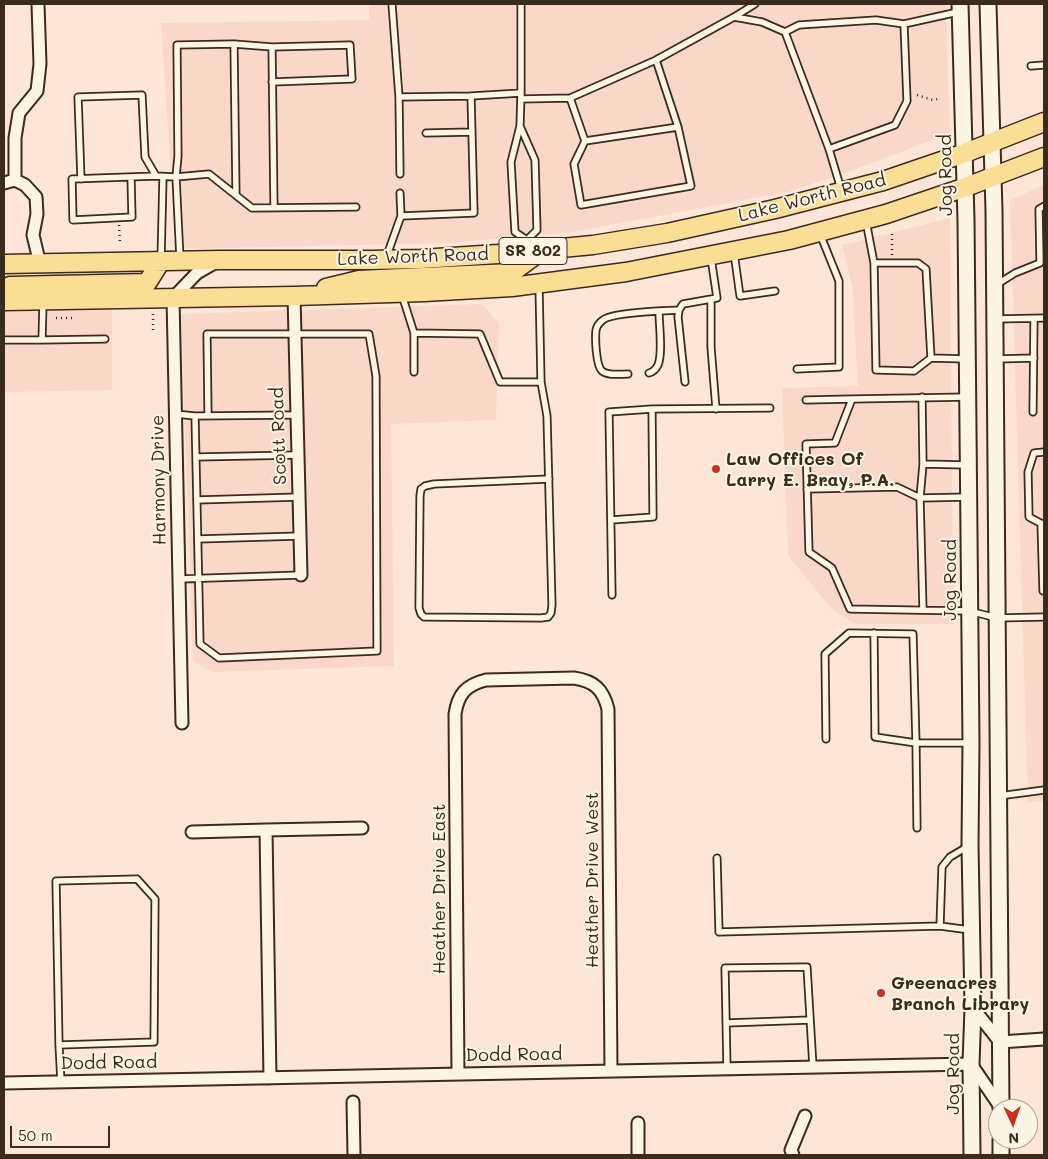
<!DOCTYPE html>
<html>
<head>
<meta charset="utf-8">
<style>
  body { margin:0 }
  #map { position:relative; width:1048px; height:1159px; overflow:hidden; background:#fde6d7; font-family:Mali,sans-serif }
  canvas { display:block }
  .frame { position:absolute; inset:0; border:5px solid #3b2a1e; pointer-events:none }
  .north { position:absolute; left:988px; top:1099px; width:50px; height:50px; box-sizing:border-box; background:#fcf5e5; border:1px solid #afa495; border-radius:50%; rotate:177deg; font-size:14px; font-weight:700; line-height:20px; text-align:center; color:#3b2a1e }
  .north::after { content:''; display:block; margin:auto; width:18px; height:22px; background:#c8321e; clip-path:polygon(50% 0,100% 100%,50% 72%,0 100%) }
  .scale { position:absolute; left:10px; top:1126px; width:100px; height:22px; box-sizing:border-box; border:2px solid #3b2a1e; border-top:0; padding-left:6px; font-size:15px; line-height:18px; white-space:nowrap; color:#3b2a1e; -webkit-text-stroke:4px #fcf5e5; paint-order:stroke }
</style>
</head>
<body>
<div id="map">
<canvas width="1048" height="1159"></canvas>
<div class="frame"></div>
<div class="north">N</div>
<div class="scale">50 m</div>
</div>
<script>
const c = document.querySelector('canvas').getContext('2d');
c.lineJoin = 'round';
function fillPath(path, color) {
  c.fillStyle = color;
  c.fill(path, 'evenodd');
}
function strokePath(path, color, width, dash) {
  c.strokeStyle = color;
  c.lineWidth = width;
  c.lineCap = dash ? 'butt' : 'round';
  c.setLineDash(dash || []);
  c.stroke(path);
}
function label(font, color, halo, rows, align = 'center') {
  c.font = font + ' Mali,sans-serif';
  c.lineWidth = 4;
  c.setLineDash([]);
  c.textBaseline = 'middle';
  c.strokeStyle = halo;
  c.fillStyle = color;
  for (const [text, x, y, turn = 0] of rows) {
    c.save();
    c.translate(x, y);
    c.rotate((+turn || 0) * Math.PI / 180);
    c.textAlign = isNaN(turn) ? turn : align;
    if (halo) c.strokeText(text, 0, 0);
    c.fillText(text, 0, 0);
    c.restore();
  }
}
fillPath(new Path2D(`
  M369,4H946L950,133L867,165L788,192L572,232L448,243L176,249L161,23L369,20Z
  M1044,185V801L1028,803L1010,200Z
  M950,218L953,624H856L834,611L788,556L782,388L858,386L852,286L842,245Z
  M482,304L499,323L496,420L391,424L394,666L212,672L193,661L181,314Z
  M112,309V390L4,392V311Z`), '#f9d8ca');
const service = new Path2D(`
  M392,4L399,97L471,96
  M521,4V93L520,126L511,162L515,232L527,240L529,249
  M734,17L762,22L785,32
  M234,44L236,195
  M272,47L350,45L352,79L272,82
  M1031,66L1044,65
  M399,97L400,174
  M570,98L585,141L574,164L581,205L691,186L678,127L656,60
  M521,99L570,98L656,60L734,17L755,4
  M520,126L535,160L537,230L527,240
  M426,133L472,132
  M585,141L678,127
  M829,149L785,32L799,25L876,20L904,24L958,12
  M131,177L132,217L73,220L72,179L156,176L176,177L209,174L252,208L356,207
  M81,179L78,97L142,95L145,157L156,176
  M841,189L829,149L895,125L907,101L904,24
  M401,216L474,213L471,96L521,93
  M866,221L874,263L876,370L914,371L931,358L967,359
  M734,253L740,296L775,291
  M386,258L401,216L400,193
  M180,259L176,177L178,156L177,45L234,44L272,47L274,208
  M161,260L163,177
  M874,263H918L926,269L931,358
  M996,285L1015,273L1040,263L1039,209L1044,206
  M402,295L414,333L480,334L500,382H541L539,286
  M711,299V347L716,409
  M997,319L1044,318
  M414,333V372
  M4,340H42L43,303
  M42,340L105,339
  M996,359L1034,358
  M797,369L839,367V281L820,234
  M649,373C653,372 656,369 658,365C663,353 659,325 659,311
  M628,374C620,374 608,376 602,371C596,366 595,338 596,330C597,326 600,322 603,320C612,312 664,311 679,310
  M541,382L547,416L552,605L551,613L548,617L541,618L424,617L421,614L419,608L420,496L421,489L425,486L434,484L549,479
  M685,382L678,317L679,310L683,304L717,298L711,258
  M922,397L923,464L967,465
  M968,397L852,399L835,443L806,444L809,552L832,568L850,609L969,611L997,618L1044,617
  M806,400L852,399
  M1033,412L1034,319
  M175,414L195,416
  M208,415L207,334H369L376,376L377,651L219,658L200,644L195,416L296,415
  M1044,452L1034,453L1028,472L1029,517L1044,525
  M196,457L297,455
  M807,489L897,487L920,498L923,464
  M197,500L299,497
  M611,520L653,517L652,409
  M1041,523L1043,591
  M198,539L300,536
  M179,579L301,575
  M612,595L609,412L652,409L770,408
  M923,610L920,498L969,497
  M874,633L875,737L916,743L917,828
  M826,739L825,654L849,633L913,634L916,743H971
  M999,796L1044,790
  M717,858L719,932L940,926L970,930
  M940,926L942,867L950,857L967,847
  M726,1023L810,1020
  M59,1045L56,881L137,879L155,899L154,1042L59,1045L61,1082
  M727,1069L725,968L807,967L813,1067`);
const minor = new Path2D(`
  M15,180V138L19,113L37,91L40,64L38,4
  M4,183L15,180L25,185L36,197L37,214L33,235L40,264
  M294,296L301,575
  M182,723L173,298L197,273L218,261
  M192,832L266,830
  M973,1008L1000,1042L1044,1039
  M458,1074L455,714C458,694 466,685 486,680L574,678C594,681 603,689 608,709L611,1071
  M270,1078L266,830L362,828
  M4,1083L971,1064L1001,1108
  M353,1102L354,1155
  M638,1123V1155
  M793,1155L791,1150L805,1116`);
const secondary = new Path2D(`
  M960,4L966,220L971,743L970,845L973,1008L971,1064L972,1155
  M988,4L994,211L1001,1109
  M1001,1139V1155`);
const primary = new Path2D(`
  M4,264L220,260H370L421,259L498,254L593,245L667,233L775,209L883,181L965,153L1044,122
  M326,288L359,280L511,273L541,251
  M4,289L10,286L147,283L161,261
  M4,301L294,296L424,292L512,287L626,272L789,240L886,214L966,187L1044,157`);
strokePath(service, '#3b2a1e', 9);
strokePath(minor, '#3b2a1e', 15);
strokePath(secondary, '#3b2a1e', 19);
strokePath(primary, '#3b2a1e', 21);
strokePath(new Path2D(`
  M917,95L933,100L938,99
  M119,225L120,244
  M892,255V234
  M153,314V333
  M56,318H72L73,315`), '#3b2a1e', 2.5, [1, 4]);
strokePath(service, '#fcf5e5', 5.5);
strokePath(minor, '#fcf5e5', 11);
strokePath(secondary, '#fcf5e5', 15);
strokePath(primary, '#fbde96', 18);
for (const [x, y, r, color] of [
  [716,469,5,"#c8321e"],
  [881,993,5,"#c8321e"]
]) {
  const dot = new Path2D();
  dot.arc(x, y, r, 0, 2 * Math.PI);
  c.fillStyle = color;
  c.fill(dot);
  strokePath(dot, '#fcf5e5', 2);
}
for (const [x, y, w] of [
  [533,251,68]
]) {
  const box = new Path2D();
  box.roundRect(x - w / 2, y - 13.5, w, 27, 4);
  c.fillStyle = '#fcf5e5';
  c.fill(box);
  strokePath(box, '#3b2a1e', 1);
}
label('bold 16px', '#3b2a1e', null, [
  ["SR 802",533,251]
]);
label('18px', '#3b2a1e', '#fcf5e5', [
  ["Jog Road",946,175,-91],
  ["Lake Worth Road",812,198,-14],
  ["Lake Worth Road",413,257,-2],
  ["Scott Road",279,436,-92],
  ["Harmony Drive",159,480,-91],
  ["Jog Road",950,580,-90],
  ["Heather Drive West",592,880,-90],
  ["Heather Drive East",439,889,-90],
  ["Dodd Road",514,1055,-1],
  ["Dodd Road",109,1063,-1],
  ["Jog Road",953,1074,-90]
]);
label('bold 18px', '#3b2a1e', '#fcf5e5', [
  ["Law Offices Of",726,459],
  ["Larry E. Bray, P.A.",726,480],
  ["Greenacres",891,983],
  ["Branch Library",891,1004]
], 'left');
</script>
</body>
</html>
